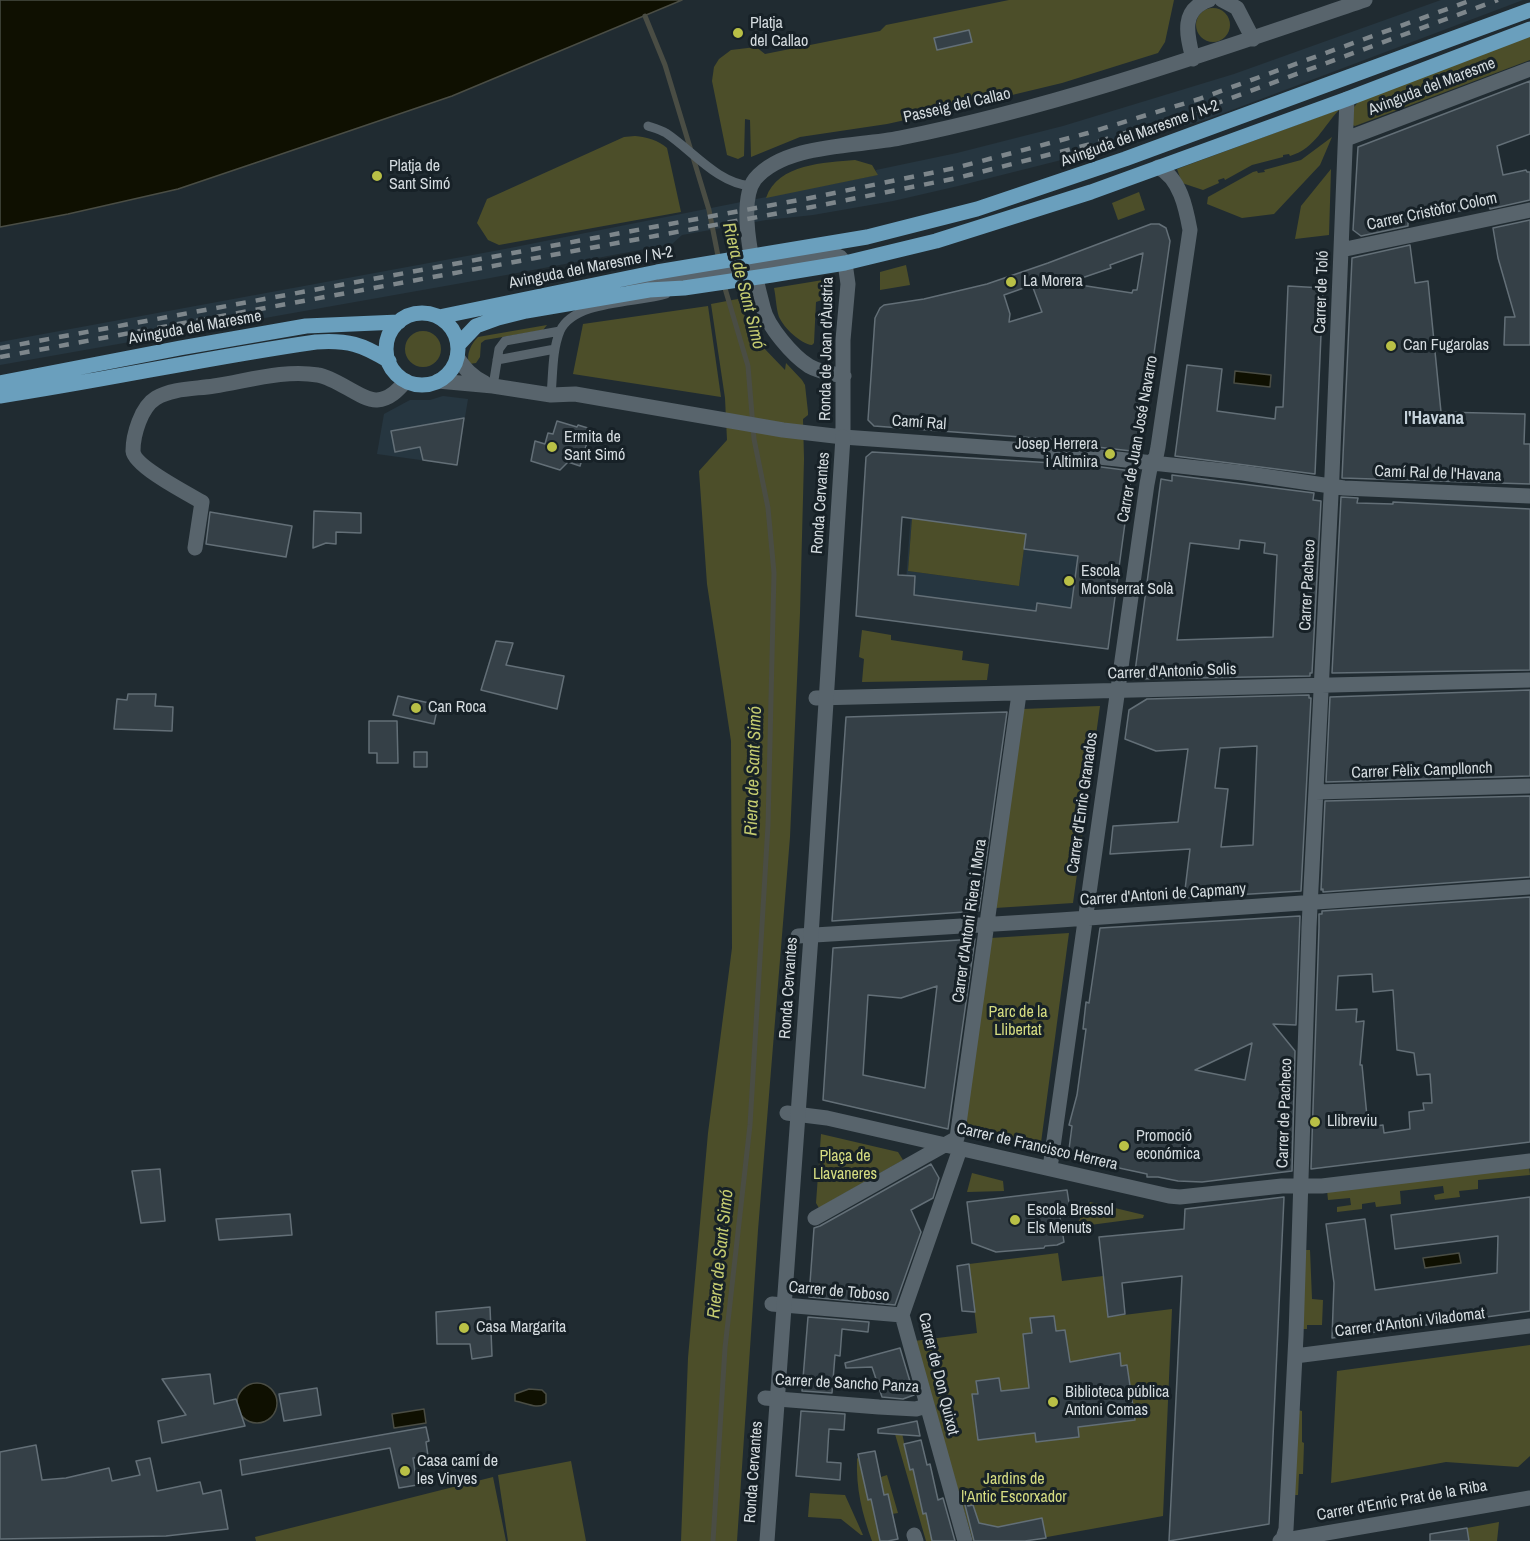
<!DOCTYPE html>
<html>
<head>
<meta charset="utf-8">
<style>
  body { margin:0 }
  canvas { display:block; background:#202b31 }
</style>
</head>
<body>
<canvas width="1530" height="1541"></canvas>
<script>
const c = document.querySelector('canvas').getContext('2d');
c.lineJoin = 'round';
function fillPath(path, color) {
  c.fillStyle = color;
  c.fill(path, 'evenodd');
}
function strokePath(path, color, width, dash) {
  c.strokeStyle = color;
  c.lineWidth = width;
  c.lineCap = dash ? 'butt' : 'round';
  c.setLineDash(dash || []);
  c.stroke(path);
}
function label(font, color, halo, rows, align = 'center') {
  c.font = font + ' "Archivo Narrow",sans-serif';
  c.lineWidth = 6;
  c.setLineDash([]);
  c.textBaseline = 'middle';
  c.strokeStyle = halo;
  c.fillStyle = color;
  for (const [text, x, y, turn = 0] of rows) {
    c.save();
    c.translate(x, y);
    c.rotate((+turn || 0) * Math.PI / 180);
    c.textAlign = isNaN(turn) ? turn : align;
    if (halo) c.strokeText(text, 0, 0);
    c.fillText(text, 0, 0);
    c.restore();
  }
}
fillPath(new Path2D(`
  M1441,0H1523L1208,119L1093,152L958,186L893,201L813,215L766,220L682,235L672,244L490,278L0,365V342L505,249L877,175L876,170L957,153L1063,126L1234,74Z
  M443,396L468,399L457,465L377,454L384,414L410,400H430Z
  M911,513L1053,523L1124,533L1108,649L903,622ZM912,518L1026,534L1019,586L908,571Z`), '#263640');
fillPath(new Path2D(`
  M1009,0H1174L1165,42L1158,53L1062,83L937,113L887,124L800,137L751,157L750,120L745,119L744,156L738,159L727,155L712,81L714,67L719,59L731,50L756,47L765,54L880,31L886,25Z
  M1196 25a17 17 0 1 1 34 0a17 17 0 1 1-34 0Z
  M1530,35V60L1355,126L1352,125L1354,107L1359,101Z
  M1340,109C1323,126 1316,148 1290,156L1289,154L1283,155V157L1252,165L1225,180L1224,178L1218,180L1219,183L1203,190L1182,183L1177,169Z
  M635,136C647,137 658,140 667,148L681,212L499,245L488,240L477,223L487,199L624,137Z
  M1332,137L1320,165L1274,214L1242,218L1207,204L1208,197L1253,172L1257,171L1258,173L1265,172L1264,170L1301,160Z
  M855,160L872,165L878,175L766,198C778,163 825,163 855,160Z
  M1331,169L1329,235L1295,239L1301,206Z
  M1139,192L1145,210L1118,220L1112,203Z
  M906,265L910,285L880,290V272Z
  M823,280L828,283L831,291L828,298L816,302L814,343L812,345C801,344 784,328 779,317C776,308 776,297 774,288Z
  M743,298L745,321L762,346L785,370L786,363L802,380L805,385L808,412V415L803,419L804,459L800,613L790,837L758,1230L737,1541H681L688,1358L708,1133L732,948L731,741L707,584L699,471L727,440L725,398L711,304Z
  M708,306L721,397L573,374L583,324Z
  M547,325L543,330L485,340L481,343L480,357L476,363L469,364C466,354 471,344 478,337Z
  M405 349a18 18 0 1 1 36 0a18 18 0 1 1-36 0Z
  M912,518L1026,534L1019,586L908,571Z
  M862,630L891,635V640L963,651L962,660L989,664L987,680L862,682L864,659L859,657Z
  M1100,706L1073,903L995,908L1023,709Z
  M1069,933L1040,1150L964,1133L991,938Z
  M821,1134L898,1152L903,1160L819,1208L816,1203Z
  M1529,1166L1530,1175L1478,1180V1189L1459,1191L1460,1197L1435,1200L1434,1195L1444,1193L1443,1186L1400,1191L1401,1204L1376,1207L1375,1202L1362,1204V1209L1337,1212V1207L1351,1205L1350,1198L1328,1200L1327,1190Z
  M972,1173L1003,1181L1004,1191L967,1192Z
  M1090,1202L1144,1215L1143,1218L1075,1227Z
  M1304,1250H1310L1312,1299L1323,1300L1322,1325H1307V1329H1301Z
  M1058,1253L1062,1281L1103,1276L1108,1317L1172,1309L1163,1516L1025,1541H973L914,1341L977,1333L969,1264ZM1054,1316L1056,1331L1065,1330L1079,1436L1037,1442L1023,1335L1032,1333L1030,1319Z
  M1530,1345V1456L1518,1467L1446,1462L1331,1483L1337,1371Z
  M1298,1410L1302,1411V1442L1304,1443L1303,1474H1299L1298,1495H1293Z
  M902,1433L910,1470L913,1469L923,1513H926L932,1541H926L895,1434Z
  M859,1456L868,1499H871L880,1541H872C862,1513 856,1489 857,1459Z
  M571,1461L586,1541H508L498,1475Z
  M887,1475L898,1513L892,1514L888,1494L884,1495L881,1477Z
  M493,1477L506,1541H256L255,1537Z
  M810,1493L845,1495L863,1535H861L841,1519L808,1517Z
  M1499,1522L1497,1541H1469L1467,1528Z`), '#4c4e29');
const water = new Path2D(`
  M0,0H682L452,96L255,163L178,189L68,214L0,227Z
  M1235,371L1271,375L1270,387L1234,383Z
  M1459,1253L1461,1263L1425,1268L1423,1258Z
  M237 1403a20 20 0 1 1 40 0a20 20 0 1 1-40 0Z
  M529,1389L542,1390L546,1394V1403C538,1410 526,1403 515,1401V1394Z
  M424,1409L426,1423L394,1428L392,1414Z`);
fillPath(water, '#0f1001');
strokePath(water, '#4a4d44', 1.5);
strokePath(new Path2D(`
  M645,16L665,65L709,210L719,261
  M713,1541L725,1348L750,1125L768,825L774,573L768,508L754,439L748,366L724,285`), '#4a4d44', 5);
const building = new Path2D(`
  M969,30L972,42L937,50L934,38Z
  M1530,81V134L1497,146L1503,175L1526,170L1527,172H1530V200L1490,209L1489,205L1421,219L1408,222V226L1361,236L1353,230L1358,147Z
  M1530,220V345H1504L1505,317H1515L1498,258L1493,228Z
  M1151,224H1159L1166,228L1170,241L1140,452L1088,446V442L874,426L868,420L875,318L880,308L884,305L924,299L987,284L1048,263ZM1143,253L1137,290H1133L1132,293L1067,283L1111,268L1110,265ZM1032,285L1042,312L1009,322L1010,314L1004,295Z
  M1410,245L1415,283L1428,281L1441,412L1525,414L1524,444H1530V484L1342,478L1352,258Z
  M1288,286L1323,288L1315,474L1175,456L1187,365L1222,369L1217,411L1275,419L1276,407H1283Z
  M464,418L457,465L423,460L420,447L395,452L391,431Z
  M557,421L577,427L578,425L591,429L580,466L568,462L560,470L531,461L535,441L545,444L548,433L553,434Z
  M872,452L1086,465L1132,471L1108,649L856,616L866,457ZM902,517L1026,534L1024,549L1078,556L1071,608L1037,603L1036,611L914,595L915,576L898,575Z
  M1172,475L1314,493L1313,500L1321,501L1312,673H1310V676L1134,679L1161,479L1172,481ZM1240,540L1265,543L1264,553L1277,555L1273,637L1177,640L1190,543L1239,549Z
  M1341,497L1358,498L1357,503L1393,504V502L1530,509V670L1332,673Z
  M314,511L361,513V533L336,532V544L326,543L313,548Z
  M210,512L292,526L286,557L206,544Z
  M496,641L513,643L506,665L564,676L557,709L481,690Z
  M1530,690V776L1326,782L1330,697Z
  M128,694H156L155,706L173,707L172,731L114,729L117,699L127,700Z
  M1309,695V698H1311L1301,891L1184,898L1190,849L1110,854L1113,826L1178,822L1188,749L1156,751L1125,739L1129,710L1147,699ZM1257,746L1253,845L1221,847L1228,789L1215,788L1220,748Z
  M398,696L438,705L434,724L393,715Z
  M1007,712L979,911L832,921L846,717Z
  M369,721H397L398,763H377V753H369Z
  M414,752H427V767H414Z
  M1530,796V877L1323,892V889L1321,890L1325,801Z
  M1530,897V1142L1311,1169L1319,927V914H1322V911ZM1372,974L1373,992L1393,990L1397,1050L1414,1053L1417,1075L1430,1074L1432,1103H1423L1424,1110L1409,1112L1410,1129L1384,1133L1383,1125L1368,1127L1362,1065H1360L1364,1021L1356,1022L1357,1009L1336,1010L1338,976Z
  M1300,916L1296,1025L1273,1024L1295,1051L1292,1171L1202,1182L1178,1181L1158,1177H1147V1174L1068,1157L1072,1126L1069,1125L1077,1095L1086,1029H1083L1086,1002L1089,1003L1100,928ZM1252,1043L1245,1080L1195,1070Z
  M975,939L948,1129L823,1100L833,948ZM937,986L925,1088L863,1075L868,995L901,998Z
  M931,1164L939,1178L933,1198L911,1210L921,1232L895,1305L809,1297L814,1228L820,1226Z
  M160,1169L165,1221L141,1223L132,1171Z
  M1067,1190L1071,1216L1060,1217L1064,1242L1057,1245L1045,1246L1044,1248L996,1252L972,1243L967,1202Z
  M1284,1197L1269,1524L1169,1541L1182,1276L1122,1283L1125,1314L1108,1317L1099,1237L1184,1229L1185,1209Z
  M1530,1197V1311L1332,1338L1334,1283L1326,1224L1365,1219L1375,1290L1497,1273L1498,1236L1395,1249L1391,1215Z
  M290,1214L292,1235L219,1240L216,1219Z
  M969,1264L975,1312L962,1311L957,1266Z
  M490,1307L492,1356L472,1359L470,1344H437L436,1312Z
  M1054,1316L1056,1331L1065,1330L1070,1362L1120,1353L1121,1366L1127,1365L1135,1420L1078,1427L1079,1437L1036,1442L1035,1433L978,1440L972,1394H978L976,1381L999,1378L1001,1391L1029,1388L1023,1334L1032,1333L1030,1318Z
  M808,1317L869,1322L868,1332L842,1329L840,1356L835,1355L832,1393L802,1391Z
  M900,1348L914,1395L903,1399L882,1397L872,1367L846,1368L845,1363Z
  M210,1374L214,1404L236,1399L245,1426L162,1443L158,1421L186,1415L162,1379Z
  M317,1388L321,1415L284,1421L279,1394Z
  M801,1411L845,1414L844,1430L829,1429L828,1445L827,1462L841,1463L840,1480L796,1476Z
  M917,1421L920,1436L878,1433V1429Z
  M426,1427L429,1441L426,1442L428,1456L413,1458L417,1485L399,1488L390,1448L242,1475L240,1460Z
  M921,1440L927,1465L930,1464L938,1500L943,1498L955,1541H932L926,1513L923,1514L913,1469L910,1470L904,1444Z
  M36,1445L42,1480L66,1478L109,1468L112,1481L140,1475L136,1461L150,1458L157,1491L200,1482L203,1494L221,1490L228,1529L166,1536L0,1539V1452Z
  M875,1451L884,1495L888,1494L898,1539L888,1541H880L871,1499L868,1500L860,1464L858,1454Z
  M964,1492L968,1506L973,1505L979,1523L998,1527L1042,1518L1046,1538L1025,1541H974L962,1493Z
  M1467,1528L1469,1541H1430V1534Z`);
fillPath(building, '#354047');
strokePath(building, '#636f77', 1.5);
strokePath(new Path2D(`
  M648,126C654,128 661,130 666,133C693,151 717,183 751,186
  M497,360L555,349
  M493,386L499,349L505,341L560,331
  M551,395C553,375 552,350 560,331C574,300 637,303 666,294`), '#58646c', 9);
strokePath(new Path2D(`
  M1222,0L1237,8L1253,39
  M1193,59C1187,35 1180,10 1209,0
  M1346,139L1530,69
  M1341,250L1530,210
  M632,282L659,280L817,254L831,253L840,257L845,263L848,284L843,340V437
  M457,357C465,369 472,377 485,383
  M844,376C833,374 819,372 809,366C793,356 767,326 763,307C755,277 736,204 755,179C785,143 857,147 900,138C1059,106 1211,52 1365,0
  M438,381L493,386L551,395L575,394L783,430L843,437L1054,452L1243,473L1344,488L1530,496
  M195,548L202,502C188,494 134,466 133,451C133,435 141,407 156,398C172,388 196,389 214,386C247,381 285,369 318,375C337,378 362,401 377,400C390,399 398,390 406,381
  M816,698L1530,680
  M1316,792L1530,786
  M798,936L1060,920L1530,887
  M787,1113L827,1118L1169,1196L1180,1197L1282,1186H1322L1530,1161
  M960,1149L902,1315L965,1541
  M1050,1168L1147,484L1151,463L1156,457L1158,447L1190,230C1186,208 1180,178 1158,167
  M815,1218L957,1138L1019,694
  M772,1304L902,1315
  M1295,1356L1530,1326
  M765,1398L879,1407L916,1409L926,1406
  M914,1535L916,1541
  M1280,1541L1530,1498
  M1282,1541L1286,1529L1296,1336L1309,927L1332,475L1347,99`), '#58646c', 15);
strokePath(new Path2D(`
  M767,1541L811,936L843,437`), '#58646c', 15);
strokePath(new Path2D(`
  M386 349a36 36 0 1 1 72 0a36 36 0 1 1-72 0Z
  M439,317L657,272L867,237L977,209L1125,159L1530,10
  M458,345L476,326L498,318L526,311L649,290L684,288L772,275L845,263L936,241L1091,192L1347,99L1530,29
  M0,383L180,348L306,326L399,322
  M0,396C106,380 210,357 316,342C348,340 362,344 389,361`), '#6a9fbd', 15);
strokePath(new Path2D(`
  M0,348L810,198L955,168L1088,133L1199,99L1472,0
  M0,357L812,207L957,178L1091,144L1204,108L1498,0`), '#7d868b', 4.5, [10, 10]);
for (const [x, y, r, color] of [
  [738,33,6,"#b9c046"],
  [377,176,6,"#b9c046"],
  [1011,282,6,"#b9c046"],
  [1391,346,6,"#b9c046"],
  [552,447,6,"#b9c046"],
  [1110,454,6,"#b9c046"],
  [1069,581,6,"#b9c046"],
  [416,708,6,"#b9c046"],
  [1315,1122,6,"#b9c046"],
  [1124,1146,6,"#b9c046"],
  [1015,1220,6,"#b9c046"],
  [464,1328,6,"#b9c046"],
  [1053,1402,6,"#b9c046"],
  [405,1471,6,"#b9c046"]
]) {
  const dot = new Path2D();
  dot.arc(x, y, r, 0, 2 * Math.PI);
  c.fillStyle = color;
  c.fill(dot);
  strokePath(dot, '#172127', 2);
}
label('16px', '#d4dbdf', '#172127', [
  ["Platja",750,24],
  ["del Callao",750,42],
  ["Platja de",389,167],
  ["Sant Simó",389,185],
  ["La Morera",1023,282],
  ["Can Fugarolas",1403,346],
  ["Ermita de",564,438],
  ["Sant Simó",564,456],
  ["Josep Herrera",1098,445,"right"],
  ["i Altimira",1098,463,"right"],
  ["Escola",1081,572],
  ["Montserrat Solà",1081,590],
  ["Can Roca",428,708],
  ["Llibreviu",1327,1122],
  ["Promoció",1136,1137],
  ["económica",1136,1155],
  ["Escola Bressol",1027,1211],
  ["Els Menuts",1027,1229],
  ["Casa Margarita",476,1328],
  ["Biblioteca pública",1065,1393],
  ["Antoni Comas",1065,1411],
  ["Casa camí de",417,1462],
  ["les Vinyes",417,1480]
], 'left');
label('16px', '#d4dbdf', '#172127', [
  ["Avinguda del Maresme",1432,87,-21],
  ["Passeig del Callao",957,106,-13],
  ["Avinguda del Maresme / N-2",1140,134,-20],
  ["Carrer Cristòfor Colom",1432,212,-12],
  ["Avinguda del Maresme / N-2",591,268,-11],
  ["Carrer de Toló",1322,292,-88],
  ["Avinguda del Maresme",195,328,-10],
  ["Ronda de Joan d'Àustria",827,349,-89],
  ["Camí Ral",919,423,4],
  ["Carrer de Juan José Navarro",1138,439,-80],
  ["Camí Ral de l'Havana",1438,474,2],
  ["Ronda Cervantes",821,503,-86],
  ["Carrer Pacheco",1308,585,-87],
  ["Carrer d'Antonio Solis",1172,672,-2],
  ["Carrer Fèlix Campllonch",1422,771,-2],
  ["Carrer d'Enric Granados",1083,803,-82],
  ["Carrer d'Antoni de Capmany",1163,895,-4],
  ["Carrer d'Antoni Riera i Mora",970,921,-82],
  ["Ronda Cervantes",789,988,-86],
  ["Carrer de Pacheco",1285,1113,-88],
  ["Carrer de Francisco Herrera",1037,1147,13],
  ["Carrer de Toboso",839,1292,5],
  ["Carrer d'Antoni Viladomat",1410,1323,-7],
  ["Carrer de Don Quixot",938,1374,76],
  ["Carrer de Sancho Panza",847,1384,3],
  ["Ronda Cervantes",754,1472,-86],
  ["Carrer d'Enric Prat de la Riba",1402,1501,-10]
]);
label('16px', '#d5dc81', '#172127', [
  ["Parc de la",1018,1013],
  ["Llibertat",1018,1031],
  ["Plaça de",845,1157],
  ["Llavaneres",845,1175],
  ["Jardins de",1014,1480],
  ["l'Antic Escorxador",1014,1498]
]);
label('italic 18px', '#c4cb70', '#172127', [
  ["Riera de Sant Simó",743,286,76],
  ["Riera de Sant Simó",754,771,-88],
  ["Riera de Sant Simó",721,1254,-84]
]);
label('bold 18px', '#c5d2db', '#172127', [
  ["l'Havana",1434,419]
]);
</script>
</body>
</html>
